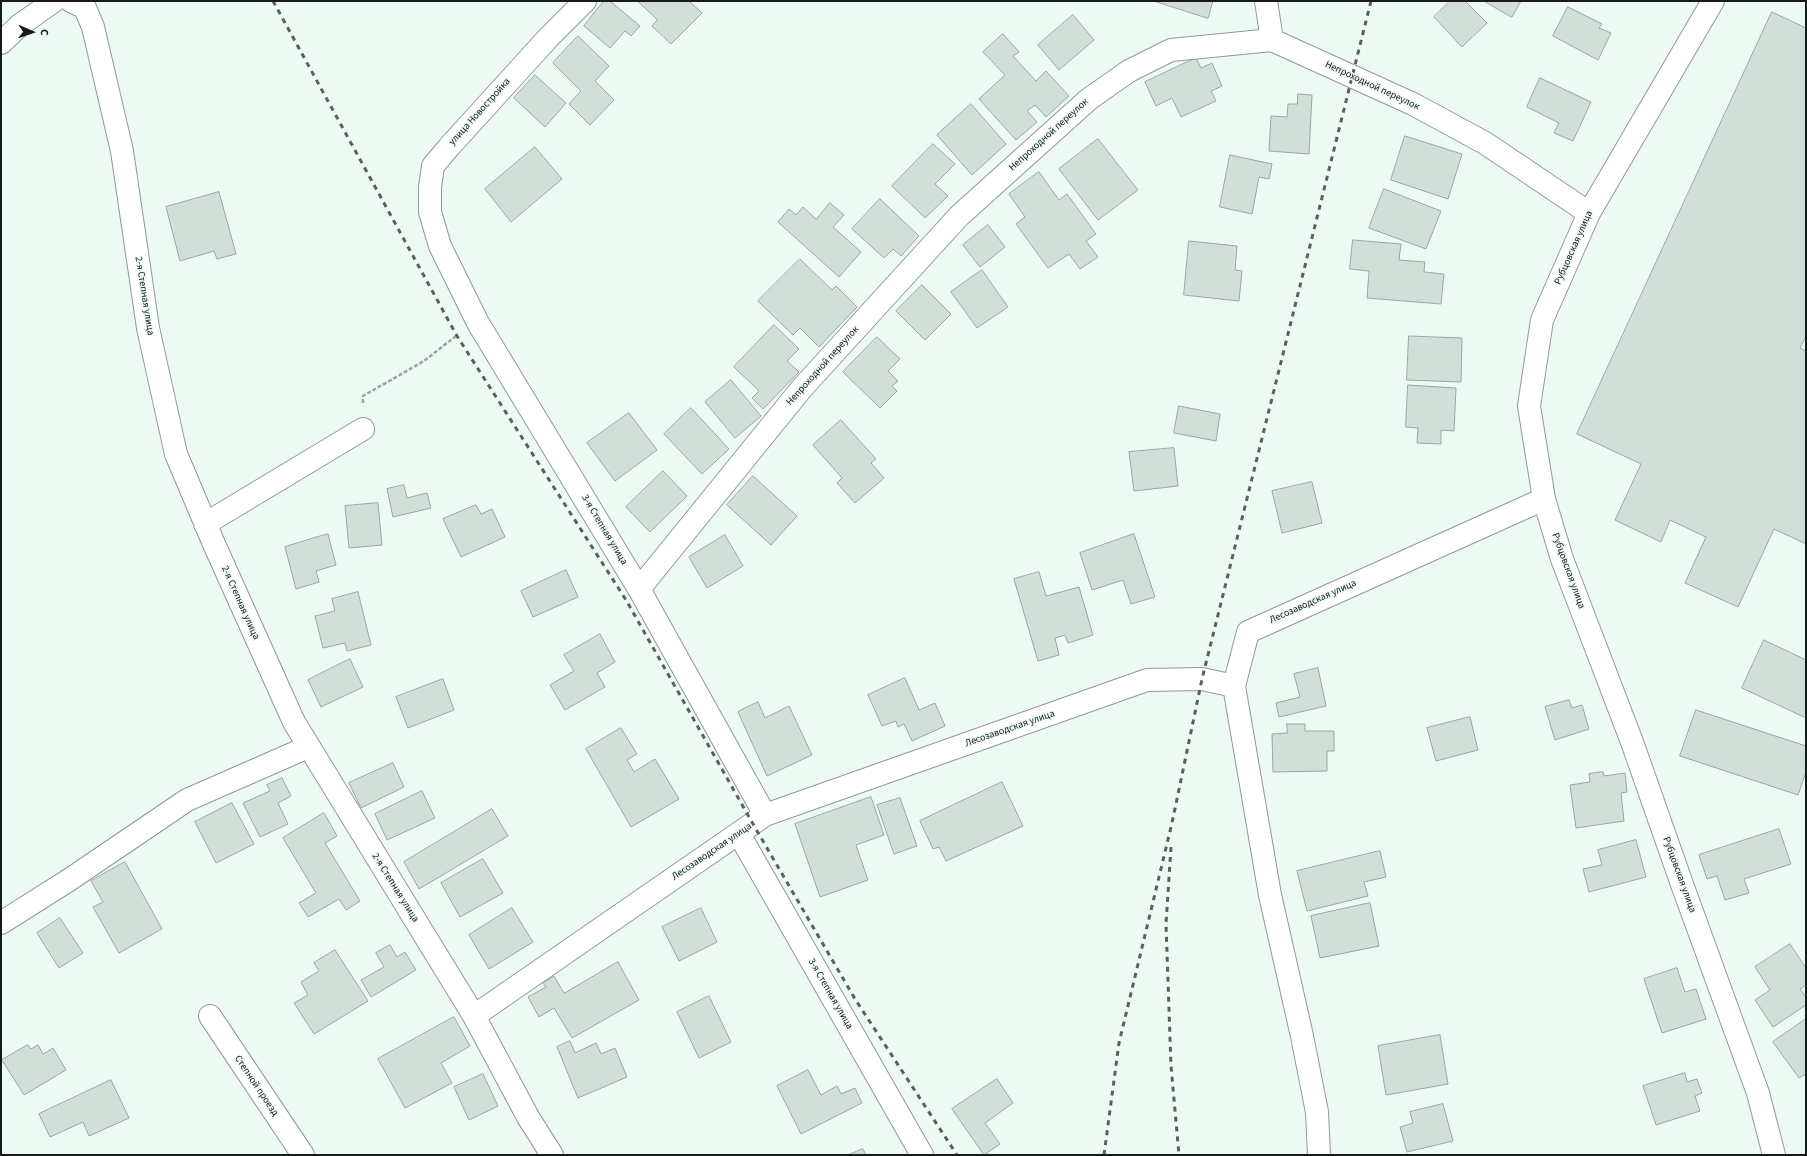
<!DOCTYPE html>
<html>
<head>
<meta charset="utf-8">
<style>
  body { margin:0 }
  #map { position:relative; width:1807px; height:1156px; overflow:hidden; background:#edf9f3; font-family:"Source Sans 3",sans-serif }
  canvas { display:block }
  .frame { position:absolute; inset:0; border:2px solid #161a18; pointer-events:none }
  .north { position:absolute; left:12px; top:12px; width:40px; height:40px; -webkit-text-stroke:3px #edf9f3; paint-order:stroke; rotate:92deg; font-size:11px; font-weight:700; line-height:16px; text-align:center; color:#161a18 }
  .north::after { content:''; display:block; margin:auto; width:14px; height:18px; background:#161a18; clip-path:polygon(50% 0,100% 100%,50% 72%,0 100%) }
</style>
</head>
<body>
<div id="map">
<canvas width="1807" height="1156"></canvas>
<div class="frame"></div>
<div class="north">С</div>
</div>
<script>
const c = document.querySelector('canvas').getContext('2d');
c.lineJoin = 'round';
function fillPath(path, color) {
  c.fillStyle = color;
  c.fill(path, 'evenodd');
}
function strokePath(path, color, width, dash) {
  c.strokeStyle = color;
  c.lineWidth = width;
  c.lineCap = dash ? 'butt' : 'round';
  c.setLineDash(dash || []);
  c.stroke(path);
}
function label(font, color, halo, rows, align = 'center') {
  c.font = font + ' "Source Sans 3",sans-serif';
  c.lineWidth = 3;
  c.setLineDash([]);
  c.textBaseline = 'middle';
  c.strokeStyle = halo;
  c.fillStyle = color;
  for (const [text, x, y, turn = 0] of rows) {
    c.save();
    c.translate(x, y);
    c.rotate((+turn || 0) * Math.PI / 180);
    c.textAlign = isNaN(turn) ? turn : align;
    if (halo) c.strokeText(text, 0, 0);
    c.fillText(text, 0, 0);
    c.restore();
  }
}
const building = new Path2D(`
  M604,1H610L640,26L631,36L625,31L610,48L584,26Z
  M638,1H689L702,13L671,44L652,26L657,20Z
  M1154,1H1213L1208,18Z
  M1450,1H1465L1487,23L1462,47L1434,17Z
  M1484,1H1521L1512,17Z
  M1568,7L1602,24L1599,28L1611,33L1598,60L1553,36Z
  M1772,12L1806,28V336L1800,348L1806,351V544L1774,529L1738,607L1685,583L1706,537L1670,520L1661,542L1615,520L1641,464L1577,434Z
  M1073,15L1094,40L1059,70L1038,45Z
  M1003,34L1019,52L1013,56L1036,81L1046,71L1069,96L1046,117L1035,105L1027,111L1037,122L1016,140L979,99L1005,75L983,52Z
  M578,36L609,66L595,81L614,100L590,125L569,104L581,91L553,63Z
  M1196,58L1201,68L1212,63L1222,86L1211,91L1216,101L1181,117L1172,98L1156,106L1145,82Z
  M535,75L566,103L545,127L514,98Z
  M1540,78L1591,102L1573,141L1554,133L1559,123L1527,107Z
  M1298,94L1312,95L1309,154L1269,151L1271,116L1287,117L1288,104H1297Z
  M971,104L1006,144L972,175L937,135Z
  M1405,136L1462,154L1448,199L1391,180Z
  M1098,139L1138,190L1098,220L1059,169Z
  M933,144L955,164L935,184L948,196L925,218L892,186Z
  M535,147L562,179L511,222L485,189Z
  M1230,155L1272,164L1269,179L1259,177L1252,214L1220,207Z
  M1039,172L1059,200L1067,194L1096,234L1086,241L1098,257L1080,269L1069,254L1048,268L1016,224L1025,217L1009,194Z
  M1384,189L1441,211L1426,249L1369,228Z
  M219,192L236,254L217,259L214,251L180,261L166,207Z
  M880,199L919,236L901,256L893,249L884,258L852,229Z
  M830,203L844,215L833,227L861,252L839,277L778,222L789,209L796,215L803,207L816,219Z
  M988,225L1005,247L980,267L963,245Z
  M1353,240L1401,244L1399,260L1425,262L1424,272L1444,274L1441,304L1367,298L1369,271L1350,269Z
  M1189,241L1237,246L1235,270L1242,271L1239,301L1184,295Z
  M800,259L832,290L836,286L857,307L819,347L800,328L793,335L758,301Z
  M982,270L1008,307L977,328L951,292Z
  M922,285L951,314L925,340L896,311Z
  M774,325L799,349L787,361L799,372L763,409L752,398L759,391L734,367Z
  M1409,336L1462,338L1461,382L1407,380Z
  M877,337L900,359L888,371L898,381L892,386L897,391L880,408L843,372Z
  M731,380L761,416L735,438L705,402Z
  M1408,385L1456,388L1454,431L1441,430V444L1417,443L1418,428L1406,427Z
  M1179,406L1220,414L1216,441L1174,433Z
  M691,408L729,449L702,474L664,434Z
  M629,413L657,450L615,481L587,443Z
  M841,420L876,459L871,463L884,478L855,503L837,483L842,478L813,445Z
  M1174,448L1178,486L1134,491L1129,452Z
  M663,471L687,496L650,532L626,507Z
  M753,476L797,516L771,545L727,505Z
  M1312,482L1322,523L1282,533L1272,491Z
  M404,485L407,498L427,493L431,508L393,517L387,489Z
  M378,503L382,545L349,548L345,506Z
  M476,505L481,514L492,509L505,537L461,557L443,519Z
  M328,534L336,565L316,571L319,582L296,589L285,547Z
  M1134,534L1155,597L1131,604L1123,580L1092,590L1080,553Z
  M725,535L743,566L707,588L689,557Z
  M566,570L578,597L533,617L521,591Z
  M1039,572L1046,596L1079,587L1093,635L1068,643L1065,635L1055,638L1059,655L1038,661L1014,579Z
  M358,592L371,645L347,651L345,643L323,648L315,616L335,611L332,599Z
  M600,634L615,662L597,673L605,687L565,710L550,685L574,671L564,655Z
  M1764,640L1806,660V718L1742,688Z
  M350,659L363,687L321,707L308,680Z
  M1318,668L1326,706L1279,717L1276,703L1300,697L1294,674Z
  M905,678L919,710L935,703L945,726L912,741L904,724L898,727L896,721L882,726L868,695Z
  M443,679L454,710L408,728L396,697Z
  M1569,700L1572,708L1582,705L1589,729L1555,740L1545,707Z
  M758,702L765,718L789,706L812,755L767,776L738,712Z
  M1696,710L1806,746V772L1798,795L1680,756Z
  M1470,717L1478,750L1436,761L1427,728Z
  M1287,724H1305V731H1334V751H1327V771L1273,772L1272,734L1287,733Z
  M621,728L637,754L627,760L634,772L655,759L679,799L631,827L586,749Z
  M393,763L404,787L361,808L349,783Z
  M1603,772L1604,776L1625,773L1627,792L1621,793L1624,821L1576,828L1570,785L1590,782L1589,774Z
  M282,778L291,796L278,803L288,824L260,837L243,803L270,791L267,785Z
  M1002,782L1023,826L946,861L939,847L933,849L920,821Z
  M422,791L435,818L387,840L375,814Z
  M871,797L884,835L856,845L868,880L820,897L795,824Z
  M900,798L917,846L894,854L877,805Z
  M232,803L254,844L216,863L195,822Z
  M492,809L508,836L419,889L404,862Z
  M324,813L337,836L325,843L360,901L346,910L339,899L308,917L299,903L316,893L283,838Z
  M1779,829L1791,864L1744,879L1749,893L1725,900L1717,876L1707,879L1699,855Z
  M1636,840L1646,877L1589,892L1583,869L1602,865L1598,850Z
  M1380,851L1386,877L1364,882L1368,896L1307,911L1297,871Z
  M483,859L503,893L460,917L441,883Z
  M125,862L162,929L119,953L93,907L103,902L91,881Z
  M1370,903L1379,946L1320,958L1311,916Z
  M512,908L533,942L489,969L469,935Z
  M701,908L717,942L679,961L662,927Z
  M60,918L83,953L59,968L37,933Z
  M1790,944L1806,968V985L1800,989L1806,997V1005L1773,1027L1755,1000L1770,990L1755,967Z
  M390,945L397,957L405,952L416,970L371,997L361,980L384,967L376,953Z
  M335,950L368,1001L314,1034L294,1003L308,995L301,982L319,971L314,963Z
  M618,962L639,1000L572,1038L554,1008L539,1017L528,997L546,987L543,983L554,976L564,993Z
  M1677,968L1685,992L1696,989L1706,1019L1662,1033L1644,979Z
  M709,996L731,1042L699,1058L677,1012Z
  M454,1017L470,1046L441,1063L452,1083L405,1108L378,1059Z
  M1806,1019V1074L1799,1078L1773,1042Z
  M1440,1035L1448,1084L1386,1095L1378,1046Z
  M570,1041L575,1053L596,1043L601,1054L615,1048L627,1077L578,1098L557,1047Z
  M28,1045L31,1049L38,1045L43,1054L53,1048L66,1070L24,1095L2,1060Z
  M808,1070L821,1095L837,1086L841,1094L855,1088L862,1103L801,1134L777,1086Z
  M1685,1073L1687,1082L1697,1079L1702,1093L1695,1096L1700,1111L1656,1125L1643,1086Z
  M483,1074L498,1106L469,1120L454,1087Z
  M997,1079L1013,1103L985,1123L1000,1144L984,1155L952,1109Z
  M111,1080L129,1118L89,1136L83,1122L50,1137L39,1114Z
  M1443,1104L1453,1141L1407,1152L1400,1127L1413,1123L1410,1112Z
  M863,1149L866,1155H848Z`);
fillPath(building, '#d2ded8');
strokePath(building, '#9ba6a1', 1);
const street = new Path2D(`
  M71,1L85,8L93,27L122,151L148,328L176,454L214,544L294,722L474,1016L528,1117L552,1155
  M585,1L549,37L449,147L433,166L430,187V212L440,246L478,323L639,589L765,815
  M1266,1L1272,40
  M1713,1L1589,213L1542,320L1529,406L1544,499L1562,559L1632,742L1683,887L1758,1093L1774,1155
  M1,43L20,25L54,1
  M205,524L363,429
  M639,589L802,388L959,216L1089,99L1129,71L1171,50L1272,40L1413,104L1485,143L1589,213
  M1234,686L1270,895L1302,1036L1317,1112L1319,1155
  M739,834L922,1155
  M1,923L69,880L187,800L308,747
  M210,1016L303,1155
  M474,1016L765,815L1147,680L1202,679L1234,686L1248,632L1544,499`);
strokePath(street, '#8f9a95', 24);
strokePath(new Path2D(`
  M363,403V396L424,361L456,336`), '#9ca5a0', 2.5, [4, 2]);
strokePath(street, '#fff', 22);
strokePath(new Path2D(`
  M273,1L457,336L626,600L753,824L855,999L957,1155
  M1171,847L1166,924L1171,1066L1179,1155
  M1104,1155L1119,1043L1172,823L1202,679L1371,1`), '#5a615d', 3, [5, 5]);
label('10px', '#161a18', '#edf9f3', [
  ["Непроходной переулок",1372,86,25],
  ["улица Новостройка",480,112,-48],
  ["Непроходной переулок",1049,135,-42],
  ["Рубцовская улица",1574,248,-66],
  ["2-я Степная улица",144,296,81],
  ["Непроходной переулок",823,366,-48],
  ["3-я Степная улица",604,530,59],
  ["Рубцовская улица",1568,571,70],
  ["Лесозаводская улица",1313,602,-24],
  ["2-я Степная улица",240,603,66],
  ["Лесозаводская улица",1010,729,-19],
  ["Лесозаводская улица",712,852,-34],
  ["Рубцовская улица",1679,875,70],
  ["2-я Степная улица",395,888,58],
  ["3-я Степная улица",830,994,60],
  ["Степной проезд",256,1086,56]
]);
</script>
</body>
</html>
